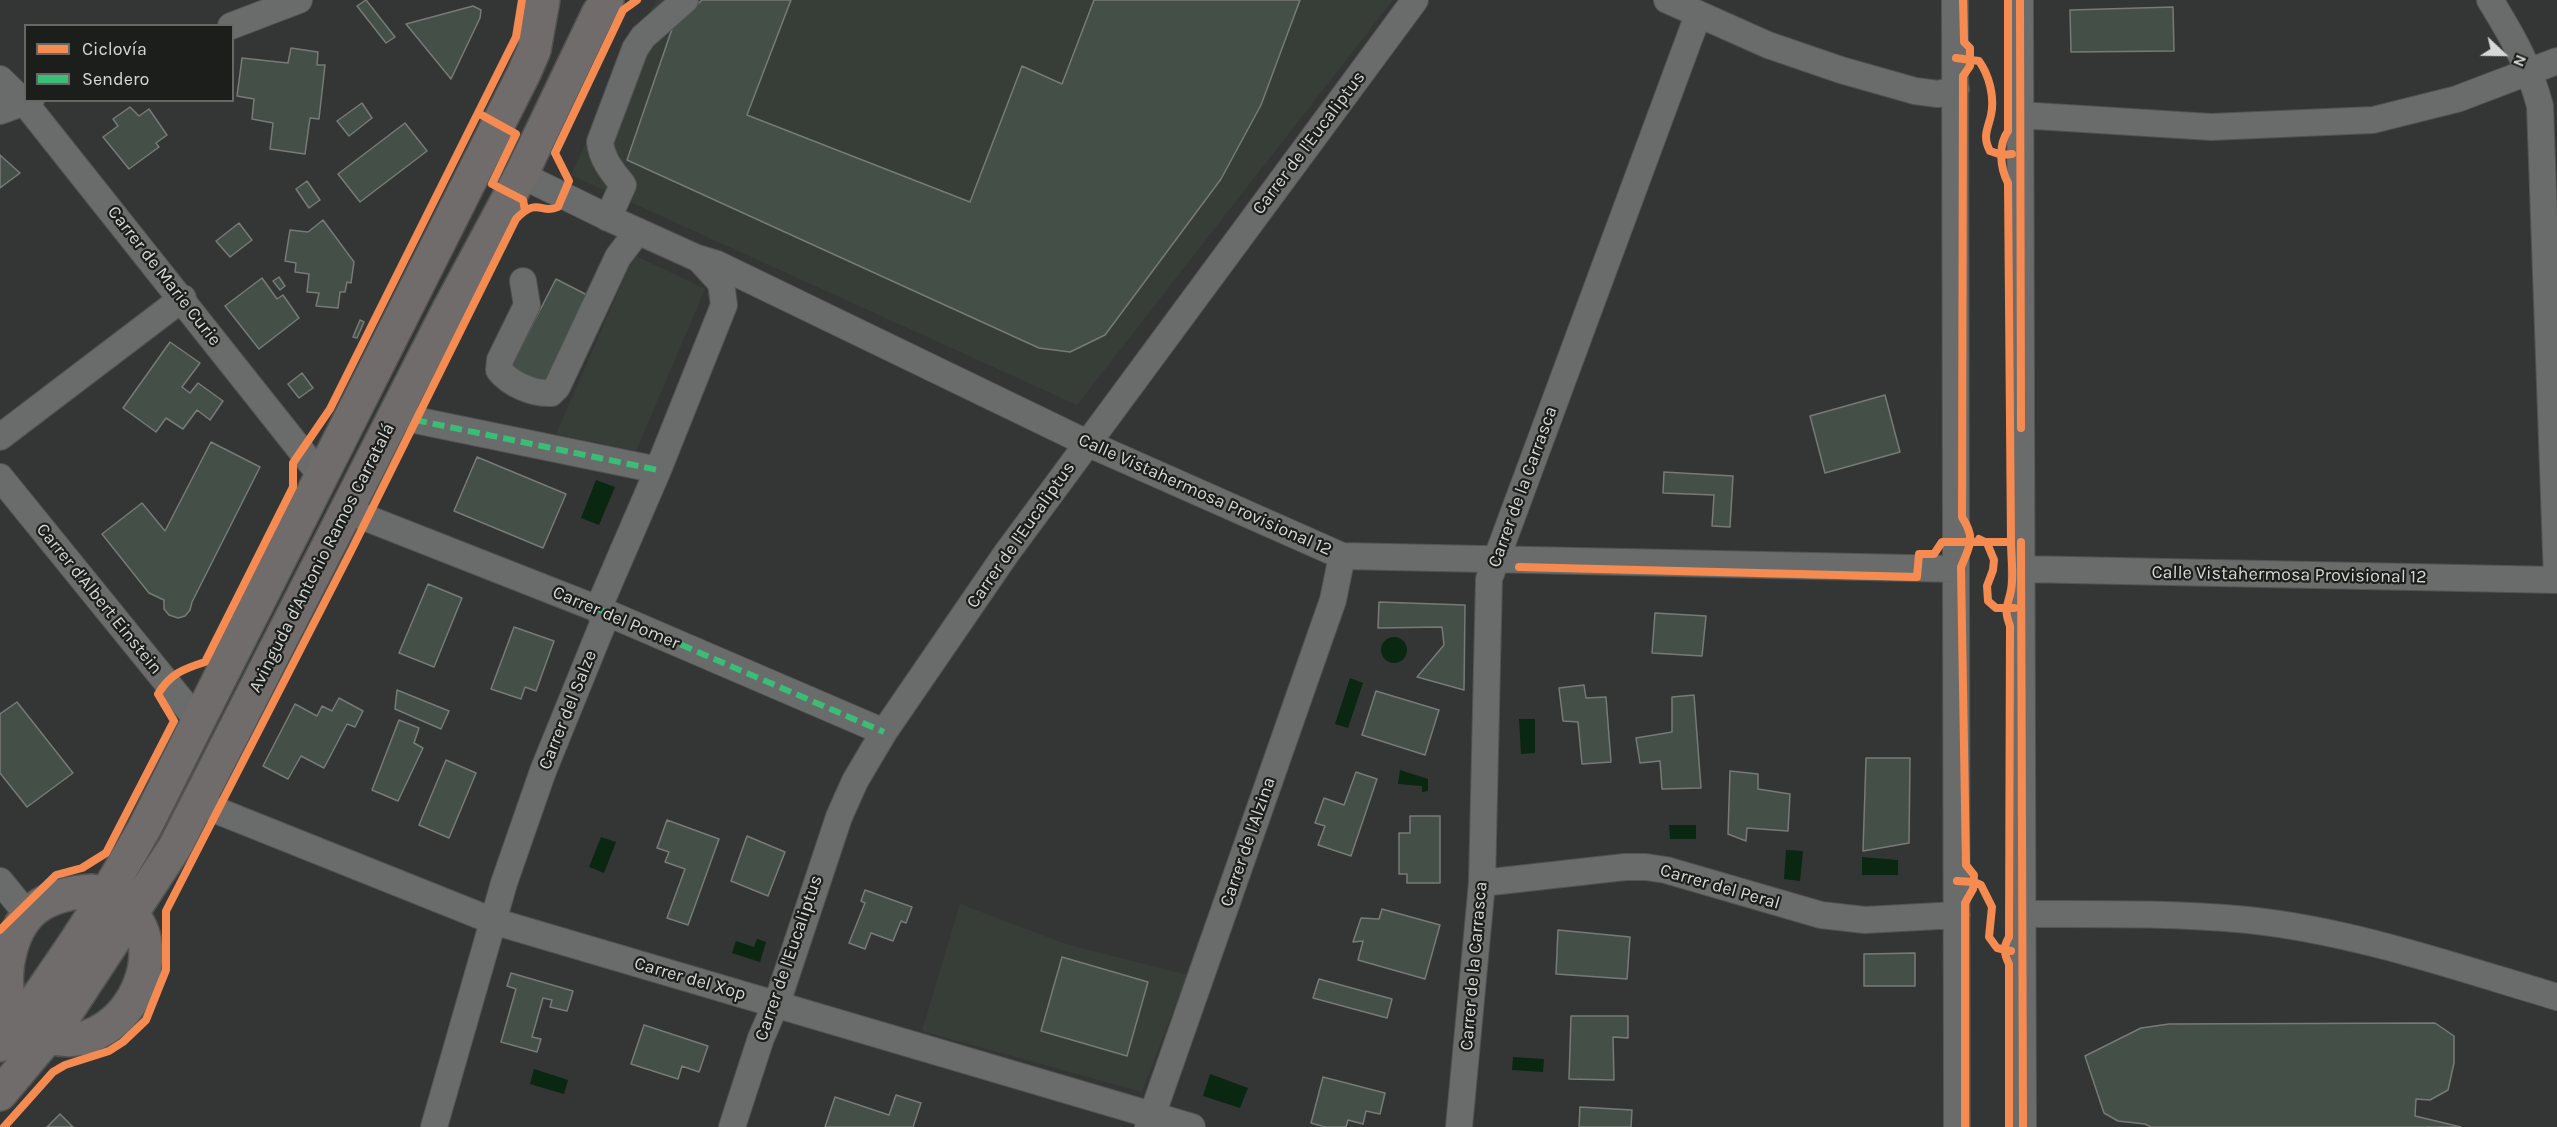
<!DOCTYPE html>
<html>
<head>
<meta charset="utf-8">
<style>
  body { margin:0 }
  #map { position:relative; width:2557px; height:1127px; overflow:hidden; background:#343635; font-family:Karla,sans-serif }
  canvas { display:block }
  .legend { position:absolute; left:24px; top:24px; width:210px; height:78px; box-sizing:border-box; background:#1c1e1c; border:2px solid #666866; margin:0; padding:8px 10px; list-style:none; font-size:18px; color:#d6d8d6 }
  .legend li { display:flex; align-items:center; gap:12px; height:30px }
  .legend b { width:30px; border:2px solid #666866 }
  .north { position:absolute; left:2473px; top:24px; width:60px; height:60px; -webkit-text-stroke:4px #1c1e1c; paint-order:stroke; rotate:112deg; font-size:16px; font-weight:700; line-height:24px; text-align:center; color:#d6d8d6 }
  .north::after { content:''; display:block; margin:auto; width:21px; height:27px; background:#d6d8d6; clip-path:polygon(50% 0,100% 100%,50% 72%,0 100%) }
</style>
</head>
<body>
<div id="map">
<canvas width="2557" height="1127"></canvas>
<ul class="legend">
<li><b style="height:8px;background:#f68b52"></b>Ciclovía</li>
<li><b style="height:8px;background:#3abd76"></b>Sendero</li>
</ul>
<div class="north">N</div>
</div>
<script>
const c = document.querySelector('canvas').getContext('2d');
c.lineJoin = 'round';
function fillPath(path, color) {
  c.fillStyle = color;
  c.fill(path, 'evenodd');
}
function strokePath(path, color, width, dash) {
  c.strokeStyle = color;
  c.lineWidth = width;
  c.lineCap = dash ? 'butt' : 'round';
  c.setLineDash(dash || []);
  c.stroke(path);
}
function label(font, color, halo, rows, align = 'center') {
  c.font = font + ' Karla,sans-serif';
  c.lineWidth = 4.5;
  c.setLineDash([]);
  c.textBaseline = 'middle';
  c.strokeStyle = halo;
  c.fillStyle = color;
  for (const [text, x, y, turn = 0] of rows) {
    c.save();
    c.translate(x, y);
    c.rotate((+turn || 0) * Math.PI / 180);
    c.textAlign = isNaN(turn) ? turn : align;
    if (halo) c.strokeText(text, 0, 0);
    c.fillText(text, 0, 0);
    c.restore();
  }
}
fillPath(new Path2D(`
  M657,0H1393L1077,405L571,175L637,31Z
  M634,255L705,289L636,451L556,434Z
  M960,904L1066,944L1187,975L1142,1092L922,1031Z`), '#373e38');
fillPath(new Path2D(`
  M596,480L615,487L599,525L581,518Z
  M1381 650a13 13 0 1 1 26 0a13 13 0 1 1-26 0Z
  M1350,678L1363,683L1348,728L1335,724Z
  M1519,719H1535V753L1521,754Z
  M1400,770L1428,779V791L1422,792V786L1398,784Z
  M1669,825H1696V839H1670Z
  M601,837L616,842L604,873L589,867Z
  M1786,850L1803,851L1800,881L1784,879Z
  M1862,857L1898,860V875H1862Z
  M757,939L766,942L760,962L732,953L736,941L754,947Z
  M1513,1057L1544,1059L1543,1072L1512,1070Z
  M534,1069L568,1080L564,1094L530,1084Z
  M1210,1074L1248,1088L1240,1108L1203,1096Z`), '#092711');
const building = new Path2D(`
  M366,0L395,37L386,43L357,6Z
  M702,0H791L747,115L970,202L1022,66L1062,84L1094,0H1300L1261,105L1221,179L1105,335L1070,352L1039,348L627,160L672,29Z
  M473,6L481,10L480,18L451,79L406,24Z
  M2173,7L2174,51L2071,52L2070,10Z
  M291,48L318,52L317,65H325L319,119L310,118L305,154L270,149L273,123L252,119L254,99L237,96L242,58L288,63Z
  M362,103L372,118L349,136L337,121Z
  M130,107L139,116L149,109L167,135L156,143L159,147L129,169L103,137L118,126L113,119Z
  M405,123L427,151L360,202L338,174Z
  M0,155L20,173L0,188Z
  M307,181L320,200L309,208L296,189Z
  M323,220L354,262L351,283L347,282L345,292H340L338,308L316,306L319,293L307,292L309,274L295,272L296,263L285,261L290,230L308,232Z
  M239,223L252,240L230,257L216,241Z
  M279,277L285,286L280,290L273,281Z
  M262,278L277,299L283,295L299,318L259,349L225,306Z
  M556,279L591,297L545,386L510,368Z
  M360,320L364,322L357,338L353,337Z
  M170,342L200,363L182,387L190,393L198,383L223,401L210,420L197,410L183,429L166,418L156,432L123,408Z
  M302,373L313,388L299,398L288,384Z
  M1885,395L1900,452L1825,473L1810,416Z
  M211,442L260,467L192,602L190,610L185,616L178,618L169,615L164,609V600L149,593L102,534L142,503L165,531Z
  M477,457L566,494L543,548L454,511Z
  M1664,472L1733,476L1730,527L1712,526L1714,495L1663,493Z
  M428,584L462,598L434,667L399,653Z
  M1379,602L1465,605L1464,690L1417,677L1444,645L1442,627L1378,628Z
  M1655,613L1706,616L1702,656L1652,653Z
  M514,627L554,641L536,691L525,687L521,699L491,689Z
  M1584,685L1586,698L1606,697L1611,762L1582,764L1578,722L1563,721L1559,688Z
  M397,690L449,711L441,729L395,709Z
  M1376,691L1439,710L1425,755L1362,735Z
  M1694,695L1701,788L1662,789L1660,761L1640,763L1636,738L1672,732V697Z
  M339,698L363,711L355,727L347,724L324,768L301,756L288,779L263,766L295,704L317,716L322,706L332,711Z
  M17,702L73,773L27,807L0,773V714Z
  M399,720L419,728L414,743L423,748L398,801L372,790Z
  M1866,758H1910L1909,843L1863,851Z
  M446,760L476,773L449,838L419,825Z
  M1730,771L1758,774V789L1790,794L1788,831L1747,828L1746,841L1728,834Z
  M1356,772L1377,779L1351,856L1318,845L1325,826L1315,823L1324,798L1344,805Z
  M1410,816H1440V883H1407V874H1399V833H1410Z
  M667,820L719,839L688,925L667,918L685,869L665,862L669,852L657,848Z
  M747,836L785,852L768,896L731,881Z
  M865,890L912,907L906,923L901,921L893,941L871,933L865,949L849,943L865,903L861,901Z
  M1382,909L1440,925L1425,979L1358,960L1363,941L1353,942L1361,918L1379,919Z
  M1558,930L1630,937L1627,979L1556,974Z
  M1915,953V986H1864V954Z
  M1062,957L1148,982L1127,1056L1041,1031Z
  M511,973L573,991L567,1011L550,1007L552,1000L543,998L532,1037L541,1039L537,1052L501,1042L516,989L507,986Z
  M1319,979L1392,999L1387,1018L1313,998Z
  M1571,1016H1628V1038L1613,1037L1614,1080L1569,1079Z
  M2435,1023L2454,1036V1063L2448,1090L2430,1100L2416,1099L2415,1116L2461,1127H2151L2145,1124L2118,1121L2104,1113L2085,1056L2141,1028L2169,1024Z
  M644,1025L708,1046L699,1072L682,1066L678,1079L631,1064Z
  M1323,1077L1385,1093L1380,1114L1366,1111L1363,1124L1348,1120L1346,1127H1325L1311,1123Z
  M896,1095L921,1103L913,1127H825L835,1097L889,1115Z
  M1580,1107L1632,1110L1631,1127H1579Z
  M60,1114L73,1127H47Z`);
fillPath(building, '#445047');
strokePath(building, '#787a78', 1.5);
const minor = new Path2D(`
  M1667,0L1768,45L1841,70L1915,91L1938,94L1956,89
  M1955,0L1957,1127
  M2020,0L2023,1127
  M2490,0C2511,34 2530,67 2540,106L2557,579
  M231,26L299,0
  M0,79L25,103L322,477
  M0,111L31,100
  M2019,115L2211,127L2373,120L2457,99L2557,61
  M521,175L613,220L697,258L717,264L1087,443L1342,556L1955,569
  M608,218L623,185C612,171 602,160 600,142L635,49L643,37L685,0
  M523,281L527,305L500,360L499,370C510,384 533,394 551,393L557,387L618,257L638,231
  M415,420L658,470
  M0,437L183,298
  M0,477L198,721
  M346,510L598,609L884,732
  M2022,569L2557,580
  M198,803L493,921L1192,1127
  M0,881L28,915
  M1482,883L1625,867H1646L1666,870L1821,915L1865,920L1957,915
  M2021,914C2097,914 2173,913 2248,920C2353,931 2456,967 2557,997
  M434,1127L504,883L543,771L604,621L598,609L658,470L724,305L721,283L700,260
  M732,1127L761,1038L780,994L839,817L855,781L884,732L1006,554L1415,0
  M1148,1127L1333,600L1342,556
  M1459,1127L1482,883L1489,579L1698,15`);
const major = new Path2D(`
  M92,891C196,917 131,1061 50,1037C41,1035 31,1025 24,1019C19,1016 13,1012 11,1007C0,975 10,924 40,905C56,895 74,892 92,891Z
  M0,1045C21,1023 38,997 55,972C88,925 117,877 145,827L524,73L534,50L543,0
  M0,1094L58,1025L175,847L447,313L521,175L598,14L607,0`);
strokePath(minor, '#515251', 28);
strokePath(major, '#515251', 36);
strokePath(minor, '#6a6c6b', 26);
strokePath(major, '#706c6b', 33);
strokePath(new Path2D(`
  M415,420L658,470
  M598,609L884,732`), '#3abd76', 6, [12, 6]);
strokePath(new Path2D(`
  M1963,0L1964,42L1970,48V66L1963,76L1962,517C1976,539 1970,545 1961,567L1966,865L1974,875L1973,889L1965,903V1127
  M2008,0V131C1998,145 2000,168 2008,183L2011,542C2011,557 2014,575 2011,590C2008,607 2003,607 2010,626L2009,937C2003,947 2004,954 2009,964V1127
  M2020,0L2021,428
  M1956,58L1979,61C1989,75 1995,97 1991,115C1988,129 1982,136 1990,151L2002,155L2012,154
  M478,113L516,134L492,184L523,200L525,210
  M1979,539L1987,543L1994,560L1993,570L1987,586L1988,601L1996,608H2014
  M2021,542L2023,1127
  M1519,567L1917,577L1919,554H1934L1942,542H2011
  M1957,881L1974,882L1981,885L1992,907L1989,937L1997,948L2011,951
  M0,930L56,875L82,868L106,853L174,721L158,694C170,674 183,669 205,662L293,487V463L330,409L516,37L522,0
  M4,1127L53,1072L65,1065L109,1051L123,1042L146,1020L166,970V911L352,549L516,219C538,196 541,215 558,207L569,181L555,153L623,10L637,0`), '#f68b52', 8);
label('18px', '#d6d8d6', '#1c1e1c', [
  ["Carrer de l'Eucaliptus",1309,143,-53],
  ["Carrer de Marie Curie",164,276,52],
  ["Carrer de la Carrasca",1523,487,-70],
  ["Calle Vistahermosa Provisional 12",1205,495,24],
  ["Carrer de l'Eucaliptus",1021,535,-55],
  ["Avinguda d'Antonio Ramos Carratalá",322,558,-63],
  ["Calle Vistahermosa Provisional 12",2289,575,1],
  ["Carrer d'Albert Einstein",99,599,51],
  ["Carrer del Pomer",616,618,23],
  ["Carrer del Salze",568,710,-68],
  ["Carrer de l'Alzina",1248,842,-71],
  ["Carrer del Peral",1720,887,16],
  ["Carrer de l'Eucaliptus",789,958,-71],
  ["Carrer de la Carrasca",1474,966,-85],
  ["Carrer del Xop",690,979,16]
]);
</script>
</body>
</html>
